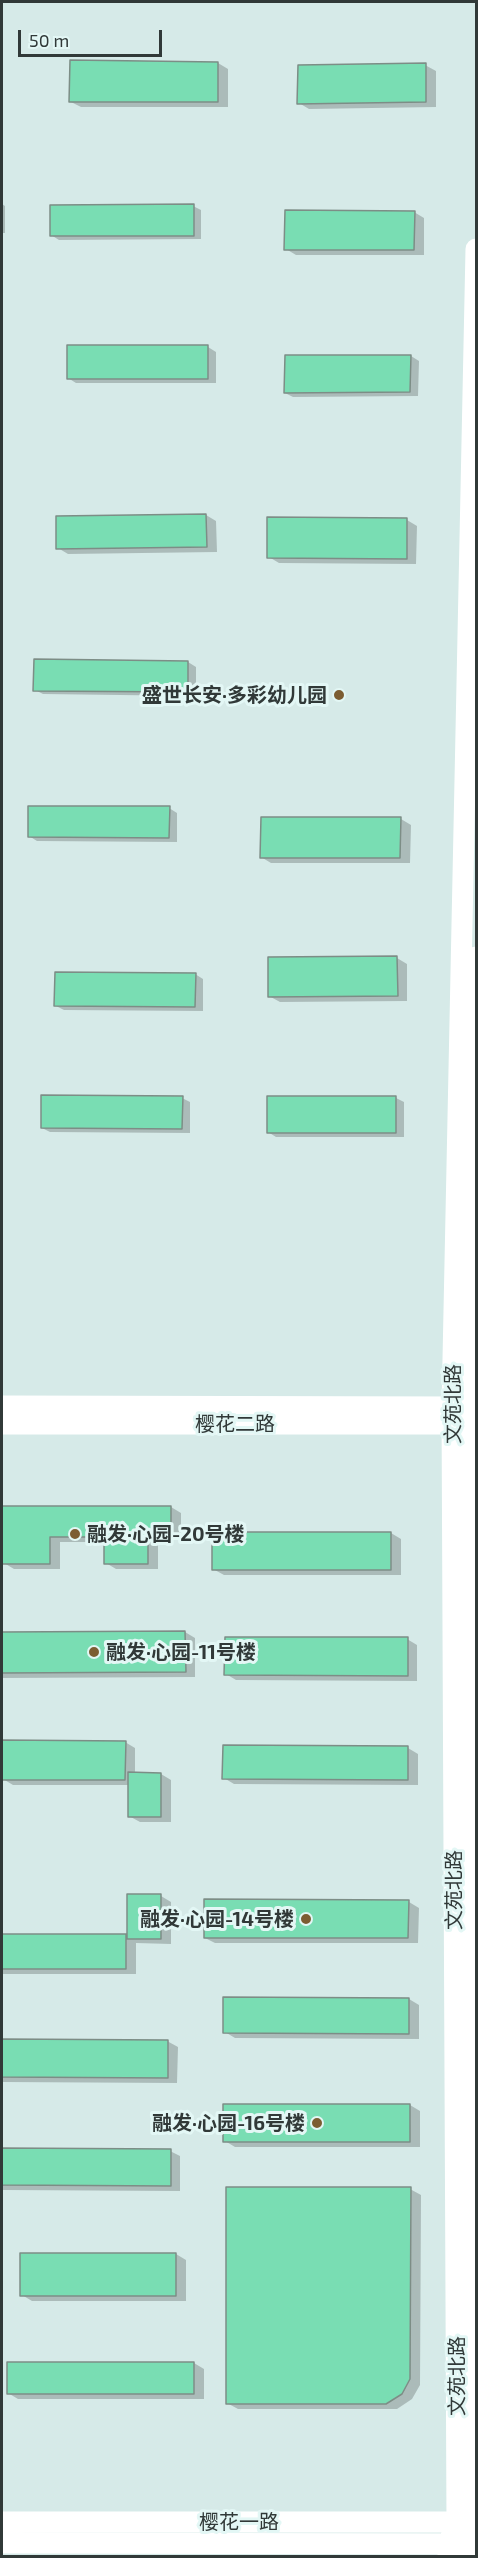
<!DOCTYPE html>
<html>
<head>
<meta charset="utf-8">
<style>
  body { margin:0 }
  #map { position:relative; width:478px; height:2558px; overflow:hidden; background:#d6eae8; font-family:"Exo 2",sans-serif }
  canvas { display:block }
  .frame { position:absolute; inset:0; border:3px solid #313938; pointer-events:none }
  .scale { position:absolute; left:18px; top:30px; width:144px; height:27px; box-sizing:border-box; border:3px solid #313938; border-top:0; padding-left:8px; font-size:18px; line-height:21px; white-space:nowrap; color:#313938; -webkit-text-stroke:4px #e3f7f5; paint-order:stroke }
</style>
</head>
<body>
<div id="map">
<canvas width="478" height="2558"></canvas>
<div class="frame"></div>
<div class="scale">50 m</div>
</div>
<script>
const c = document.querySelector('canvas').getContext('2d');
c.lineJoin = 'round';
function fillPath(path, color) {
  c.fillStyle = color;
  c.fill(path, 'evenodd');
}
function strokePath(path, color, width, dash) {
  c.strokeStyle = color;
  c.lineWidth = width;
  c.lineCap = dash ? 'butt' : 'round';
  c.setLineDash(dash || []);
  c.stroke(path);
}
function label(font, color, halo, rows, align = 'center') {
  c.font = font + ' "Exo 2","Noto Sans SC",sans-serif';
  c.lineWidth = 6;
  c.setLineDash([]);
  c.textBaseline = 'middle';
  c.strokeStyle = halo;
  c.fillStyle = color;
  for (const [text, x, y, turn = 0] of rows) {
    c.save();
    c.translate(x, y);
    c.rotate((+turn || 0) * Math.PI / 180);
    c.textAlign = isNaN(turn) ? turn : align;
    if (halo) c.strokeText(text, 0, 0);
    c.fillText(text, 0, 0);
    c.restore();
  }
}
fillPath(new Path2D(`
  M72,62L218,63L228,69V107H81L71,102Z
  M425,65L436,71V107L309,109L299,103Z
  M2,204L5,206V233H2Z
  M193,206L201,210V239L59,240L51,235Z
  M414,212L424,218V255H296L286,249Z
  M208,347L216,352V383H76L68,378Z
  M411,356L419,361L418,396L293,397L285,393Z
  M206,515L216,521L217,552L68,554L58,548V518Z
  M407,520L417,526L416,564L279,563L269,557Z
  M188,662L196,667V696L43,694L35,690Z
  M169,808L177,813V842L37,841L29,836Z
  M401,819L411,825L410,863H271L261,857Z
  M397,958L407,964V1001L280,1002L269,996Z
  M195,974L203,979V1011L64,1010L56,1006Z
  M182,1098L190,1102V1133L50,1132L42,1128Z
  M268,1098H396L404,1102V1137H276L268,1132Z
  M2,1507H171L181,1513V1538H158V1569H116L106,1563V1542H60V1569H14L4,1563Z
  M391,1533L401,1539V1575H224L213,1569Z
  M185,1632L195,1638V1677L2,1678V1633Z
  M407,1639L417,1645V1681L236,1680L226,1674Z
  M125,1742L135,1748V1774H161L171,1780V1822H140L129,1816L130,1785H13L3,1779Z
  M224,1747L408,1748L418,1754V1785L234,1784L224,1778Z
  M161,1896L171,1902V1944L136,1943V1974H2V1935L129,1937Z
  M409,1902L419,1908L418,1943H215L205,1938Z
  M409,1999L419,2005V2039L235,2038L225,2032Z
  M2,2041H167L178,2047L177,2083L2,2082Z
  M410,2105L420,2111V2147H235L225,2141Z
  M2,2150L170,2151L180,2156V2191L2,2190Z
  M410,2189L421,2195L420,2385L412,2399L397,2409H238L227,2403Z
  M176,2254L186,2260V2301H32L22,2295Z
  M194,2363L204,2369V2399H18L8,2393Z`), '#0003');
const building = new Path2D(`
  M70,60L218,62V102H69Z
  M426,63V102L297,104L298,65Z
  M194,204V236H50V205Z
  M285,210L415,211L414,250H284Z
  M67,345H208V379H67Z
  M285,355H411L410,392L284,393Z
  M206,514L207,547L56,549V516Z
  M267,517L407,518V559L267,558Z
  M34,659L188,661V692L33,691Z
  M28,806H170L169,838L28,837Z
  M261,817H401L400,858H260Z
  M397,956L398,996L268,997V957Z
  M55,972L196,973L195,1007L54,1006Z
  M41,1095L183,1096L182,1129L41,1128Z
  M267,1096H396V1133H267Z
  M2,1506H171V1533H148V1564H104V1537H50V1564H2Z
  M212,1532H391V1570H212Z
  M185,1631L186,1672L2,1673V1632Z
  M225,1637H408V1676L224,1675Z
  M2,1740L126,1741L125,1780H2Z
  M223,1745L408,1746V1780L222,1779Z
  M128,1772L161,1773V1817H128Z
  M127,1894H161V1939H127Z
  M204,1899L409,1900L408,1938H204Z
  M2,1934H126V1969H2Z
  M223,1997L409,1998V2034L223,2033Z
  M2,2039L168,2040V2078L2,2077Z
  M223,2104H410V2142H223Z
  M2,2148L171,2149V2186L2,2185Z
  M226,2187H411L410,2379L402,2394L386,2404H226Z
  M20,2253H176V2296H20Z
  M7,2362H194V2394H7Z`);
fillPath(building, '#79ddb3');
strokePath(building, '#7d8d86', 1.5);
strokePath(new Path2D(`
  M2,1406L465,1407
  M2,1424H466
  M2,2522H470
  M2,2543L460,2544
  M448,2556V2544L457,2523L452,1407L476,249
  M468,2556V2544L475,2522L468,1407L476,957`), '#fff', 21);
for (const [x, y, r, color] of [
  [339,695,6,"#7c5d32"],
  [75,1534,6,"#7c5d32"],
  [94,1652,6,"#7c5d32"],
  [306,1919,6,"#7c5d32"],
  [317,2123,6,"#7c5d32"]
]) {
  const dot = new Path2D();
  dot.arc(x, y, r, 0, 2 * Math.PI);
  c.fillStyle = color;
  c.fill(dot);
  strokePath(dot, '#e3f7f5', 2);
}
label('bold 20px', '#313938', '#e3f7f5', [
  ["盛世长安·多彩幼儿园",327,695],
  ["融发·心园-20号楼",87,1534,"left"],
  ["融发·心园-11号楼",106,1652,"left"],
  ["融发·心园-14号楼",294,1919],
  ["融发·心园-16号楼",305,2123]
], 'right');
label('20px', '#313938', '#e3f7f5', [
  ["文苑北路",453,1404,-90],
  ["樱花二路",235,1424],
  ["文苑北路",454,1890,-90],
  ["文苑北路",457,2376,-90],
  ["樱花一路",239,2522]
]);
</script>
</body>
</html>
